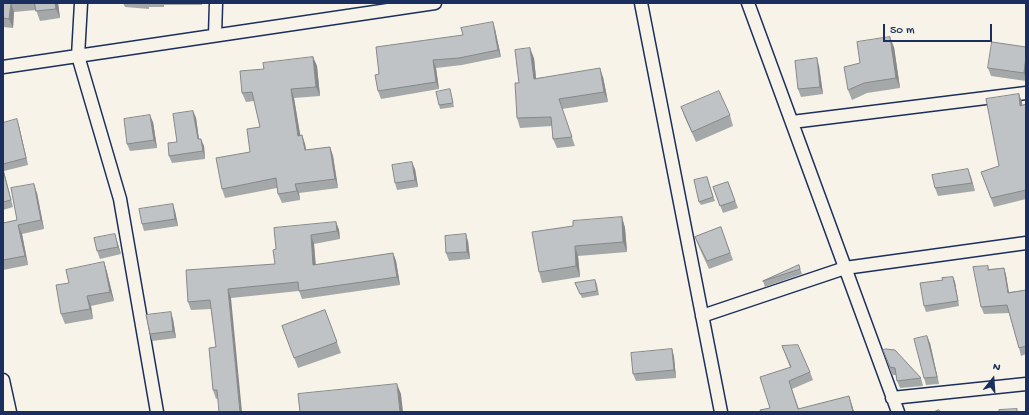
<!DOCTYPE html>
<html>
<head>
<meta charset="utf-8">
<style>
  body { margin:0 }
  #map { position:relative; width:1029px; height:415px; overflow:hidden; background:#f7f3e8; font-family:"Gochi Hand",sans-serif }
  canvas { display:block }
  .frame { position:absolute; inset:0; border:4px solid #1b2f5e; pointer-events:none }
  .north { position:absolute; left:973px; top:359px; width:40px; height:40px; -webkit-text-stroke:3px #f7f3e8; paint-order:stroke; rotate:17deg; font-size:11px; font-weight:700; line-height:16px; text-align:center; color:#1b2f5e }
  .north::after { content:''; display:block; margin:auto; width:14px; height:18px; background:#1b2f5e; clip-path:polygon(50% 0,100% 100%,50% 72%,0 100%) }
  .scale { position:absolute; left:883px; top:24px; width:109px; height:18px; box-sizing:border-box; border:2px solid #1b2f5e; border-top:0; padding-left:5px; font-size:12px; line-height:14px; white-space:nowrap; color:#1b2f5e; -webkit-text-stroke:3px #f7f3e8; paint-order:stroke }
</style>
</head>
<body>
<div id="map">
<canvas width="1029" height="415"></canvas>
<div class="frame"></div>
<div class="north">N</div>
<div class="scale">50 m</div>
</div>
<script>
const c = document.querySelector('canvas').getContext('2d');
c.lineJoin = 'round';
function strokePath(path, color, width, dash) {
  c.strokeStyle = color;
  c.lineWidth = width;
  c.lineCap = dash ? 'butt' : 'round';
  c.setLineDash(dash || []);
  c.stroke(path);
}
function fillPath(path, color) {
  c.fillStyle = color;
  c.fill(path, 'evenodd');
}
const street = new Path2D(`
  M81,3L78,56L120,199L157,412
  M641,3L721,412
  M748,3L898,412
  M215,35L216,3
  M3,67L435,3
  M792,122L1026,93
  M702,316L845,268L1026,243
  M3,380L10,412
  M892,398L1026,384`);
strokePath(street, '#1b2f5e', 15);
strokePath(street, '#f7f3e8', 12);
fillPath(new Path2D(`
  M3,3H58L60,18L40,21L36,10L14,12L13,28L3,27Z
  M123,3H202V5H164V7H149V9L125,7Z
  M495,29L501,57L462,65L436,68L439,89L381,99L378,91L379,74L463,35Z
  M894,47L900,88L867,93L852,100L848,90L860,63Z
  M1026,47V81L991,76L988,68Z
  M313,57L317,66L320,96L294,98L300,135H302L305,144L306,150L330,147L333,156L338,188L299,193L300,200L282,203L278,194L277,188L225,198L222,189L250,152L260,127L254,101L246,102L242,93L264,69Z
  M534,58L536,78L603,77L608,102L562,109L575,146L557,148L553,139L552,126L520,128L517,118L519,83Z
  M819,66L823,94L801,97L798,89Z
  M451,93L454,107L440,109L439,105Z
  M1019,94L1022,105L1026,104V199L994,207L981,172L999,166Z
  M681,107L730,115L733,126L696,142L685,118Z
  M193,111L196,118L199,139L204,146L205,159L172,163L169,156Z
  M153,122L157,148L130,151L127,144Z
  M3,123L19,126L28,165L4,171L13,207L3,210Z
  M415,169L418,187L397,190L395,183Z
  M968,169L975,191L938,196L935,188Z
  M707,177L715,201L701,205L699,202Z
  M728,182L738,208L723,213L713,187Z
  M37,193L44,229L22,234L28,265L3,270V223L17,220Z
  M175,211L178,226L144,231L142,224Z
  M622,217L625,228L627,252L578,256L580,277L542,283L539,272L573,226Z
  M336,222L339,230L340,239L314,244L316,265L393,253L396,261L400,285L302,299L299,291L231,298L218,398L216,399L213,390L216,347L211,309L191,310L188,302L275,264L276,249Z
  M721,227L733,260L709,269L698,245L695,237Z
  M117,241L121,254L100,259L97,251Z
  M468,241L470,259L449,261L446,253Z
  M104,262L107,272L114,301L91,306L93,319L65,324L61,314L69,283Z
  M799,265L802,274L765,287L763,281Z
  M988,266L989,269L1004,268L1006,275L1009,292L1026,290V354L1021,356L1019,348L1009,313L984,314L981,307Z
  M953,277L955,282L959,306L926,312L924,306L943,280Z
  M595,280L597,284L599,295L582,298L575,283Z
  M325,310L341,353L298,368L282,326Z
  M173,319L176,338L152,341L150,334Z
  M930,343L939,384L926,385L924,378Z
  M782,346L810,372L813,380L792,389L799,409L849,396L854,412L770,408L790,367Z
  M672,349L674,357L676,378L636,381L633,374Z
  M883,350L921,378L923,386L900,388L897,381L896,375H892Z`), '#a5a8a9');
fillPath(new Path2D(`
  M11,3L14,12L13,28L9,19Z
  M55,3H58L60,18L56,9Z
  M493,22L495,29L501,57L498,50Z
  M890,37L894,47L900,88L896,78Z
  M530,48L534,58L537,88L534,79Z
  M1026,56V80L1024,73Z
  M313,57L317,66L320,96L316,87Z
  M817,58L819,66L823,94L820,87Z
  M433,60L436,68L439,89L436,82Z
  M600,68L603,77L608,102L604,92Z
  M291,89L294,98L302,145L298,136Z
  M1019,94L1022,102L1023,114L1020,106Z
  M193,111L196,118L200,147L198,139Z
  M150,115L153,122L157,148L154,140Z
  M17,119L19,126L28,165L26,158Z
  M302,135L305,144L308,159L305,150Z
  M201,139L204,146L205,159L203,151Z
  M330,147L333,156L338,188L335,179Z
  M412,162L415,169L418,187L415,180Z
  M968,169L971,177L975,191L972,183Z
  M34,184L37,193L44,229L41,220Z
  M295,184L299,193L300,200L297,191Z
  M173,204L175,211L178,226L175,219Z
  M622,217L625,228L627,252L623,242Z
  M336,222L339,230L340,239L337,231Z
  M18,225L22,234L28,265L25,256Z
  M115,234L117,241L121,254L118,247Z
  M466,234L468,241L470,259L467,252Z
  M311,235L314,244L316,273L313,265Z
  M575,246L578,256L580,277L576,266Z
  M393,253L396,261L400,285L397,277Z
  M104,262L107,272L114,301L110,292Z
  M1004,268L1006,275L1010,300L1008,293Z
  M953,277L955,282L959,306L958,301Z
  M228,289L231,298L242,412H240Z
  M87,296L91,306L93,319L90,309Z
  M171,312L173,319L176,338L173,331Z
  M927,336L930,343L939,384L937,377Z
  M672,349L674,357L676,378L674,370Z
  M397,384L401,394L403,412H400Z
  M849,396L852,405L854,412H853Z`), '#86888a');
const building = new Path2D(`
  M3,3H11L9,19L3,18Z
  M35,3H55L56,9L36,11Z
  M493,22L498,50L459,58L433,60L436,82L378,91L375,75L379,74L376,47L463,35L461,28Z
  M890,37L896,78L864,83L848,90L844,67L860,63L857,42Z
  M992,42L1026,47V56L1024,73L988,68Z
  M530,48L534,79L600,68L604,92L559,99L572,137L553,139L551,117L517,118L515,83H519L515,50Z
  M313,57L316,87L291,89L298,136L302,135L305,150L330,147L335,179L295,184L297,191L278,194L276,178L222,189L216,158L250,152L247,129L260,127L252,92L242,93L240,71L264,69L263,63Z
  M817,58L820,87L798,89L795,61Z
  M450,89L453,103L439,105L436,92Z
  M719,91L730,115L692,132L681,107Z
  M1019,94L1020,106L1026,104V190L991,198L981,172L999,166L986,99Z
  M193,111L198,139H201L203,151L169,156L168,143L177,142L173,114Z
  M150,115L154,140L127,144L124,119Z
  M17,119L26,158L3,164V123Z
  M412,162L415,180L395,183L392,165Z
  M968,169L972,183L935,188L932,175Z
  M3,170L11,200L3,202Z
  M707,177L713,197L699,202L694,180Z
  M728,182L735,201L720,206L713,187Z
  M34,184L41,220L18,225L25,256L3,260V223L17,220L11,188Z
  M173,204L175,219L142,224L139,209Z
  M622,217L623,242L575,246L576,266L539,272L532,232L573,226V221Z
  M336,222L337,231L311,235L313,265L393,253L397,277L299,291L298,282L228,289L240,412H219L217,390H213L209,348L216,347L210,300L188,302L186,270L275,264L273,250L276,249L274,228Z
  M721,227L730,253L707,261L695,237Z
  M115,234L118,247L97,251L94,238Z
  M466,234L467,252L446,253L445,236Z
  M104,262L110,292L87,296L90,309L61,314L56,285L69,283L66,270Z
  M799,265L800,269L763,281Z
  M988,266V270L1004,268L1008,293L1026,290V346L1019,348L1007,305L981,307L973,267Z
  M953,277L958,301L924,306L920,283L943,280L942,278Z
  M595,280L597,291L580,294L575,283Z
  M325,310L337,342L294,358L282,326Z
  M171,312L173,331L150,334L146,315Z
  M927,336L937,377L924,378L914,339Z
  M798,345L810,372L789,381L798,409L849,396L853,412H761L760,410L770,408L760,377L791,367L782,346Z
  M672,349L674,370L633,374L631,353Z
  M886,349L895,350L921,378L897,381L895,368L890,367L883,350Z
  M397,384L400,412H300L298,394Z
  M1017,409V412H999V410Z
  M939,410L940,412H934Z`);
fillPath(building, '#c0c3c5');
strokePath(building, '#86888a', 1);
</script>
</body>
</html>
